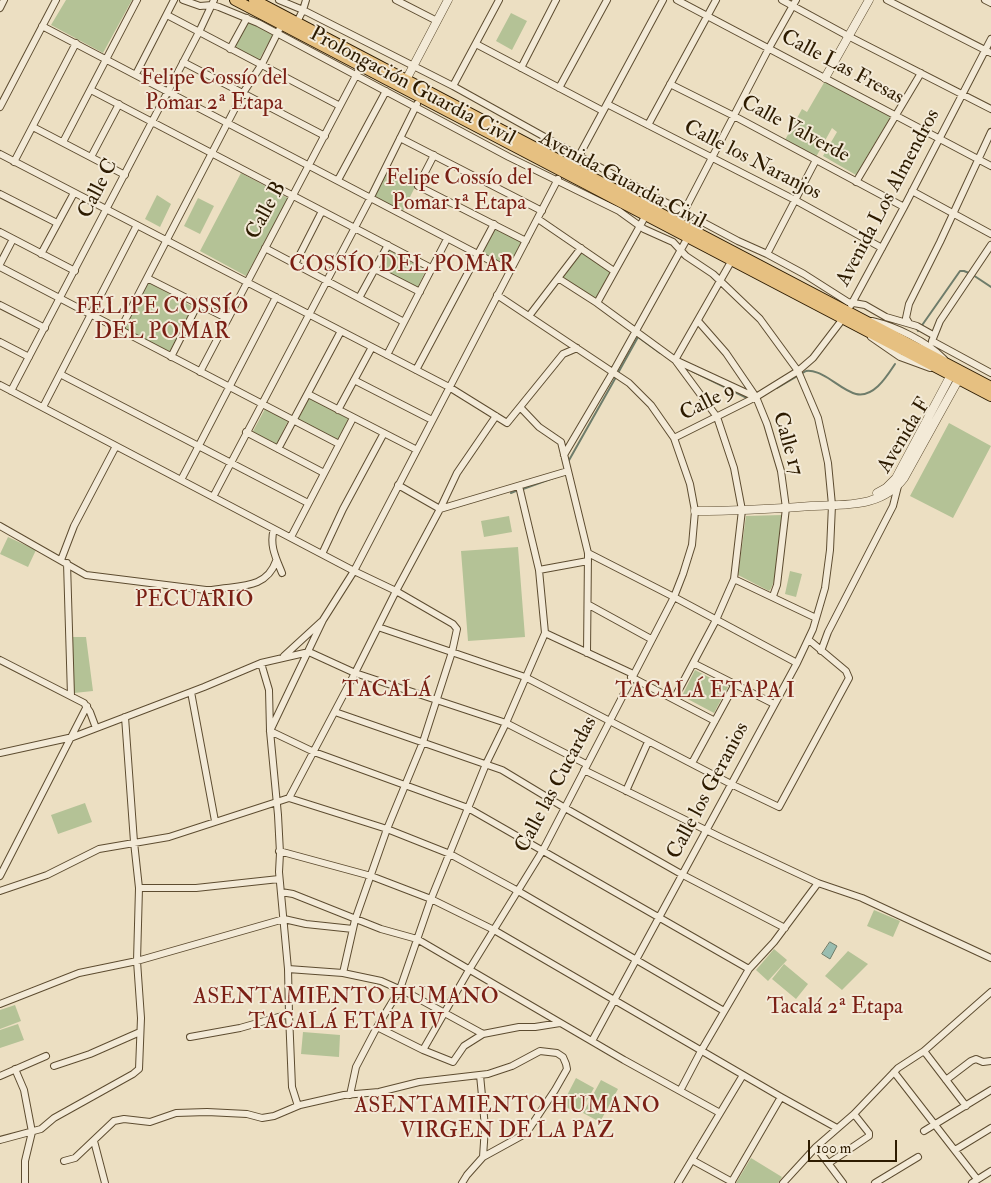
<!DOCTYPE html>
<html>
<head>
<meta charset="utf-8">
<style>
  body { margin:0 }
  #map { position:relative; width:991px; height:1183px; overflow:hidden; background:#ecdfc2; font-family:"IM FELL Double Pica",serif }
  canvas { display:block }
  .scale { position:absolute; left:808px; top:1140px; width:89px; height:22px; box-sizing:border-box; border:2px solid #2d1b00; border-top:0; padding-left:6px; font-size:15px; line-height:18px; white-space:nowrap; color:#2d1b00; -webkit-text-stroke:4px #f3ead7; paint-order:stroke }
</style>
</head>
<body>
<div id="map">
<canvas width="991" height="1183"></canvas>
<div class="scale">100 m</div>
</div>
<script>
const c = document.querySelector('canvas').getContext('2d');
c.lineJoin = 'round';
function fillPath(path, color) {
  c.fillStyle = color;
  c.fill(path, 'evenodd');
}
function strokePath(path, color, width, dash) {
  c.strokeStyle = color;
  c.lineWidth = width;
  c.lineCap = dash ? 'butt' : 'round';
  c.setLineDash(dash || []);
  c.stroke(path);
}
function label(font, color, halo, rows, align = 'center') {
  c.font = font + ' "IM FELL Double Pica",serif';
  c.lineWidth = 4;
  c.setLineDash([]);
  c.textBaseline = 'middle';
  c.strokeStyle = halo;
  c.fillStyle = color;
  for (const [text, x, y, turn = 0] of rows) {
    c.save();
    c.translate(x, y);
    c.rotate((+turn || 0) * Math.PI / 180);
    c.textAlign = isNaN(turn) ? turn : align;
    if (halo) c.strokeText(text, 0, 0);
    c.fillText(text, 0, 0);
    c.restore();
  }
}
fillPath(new Path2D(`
  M66,0H132L103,53L51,25Z
  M511,13L527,21L512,50L496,41Z
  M248,22L273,34L259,60L234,47Z
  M825,81L891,116L856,175L823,156L837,132L832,128L816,157L785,140L802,109L807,112Z
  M388,168L417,183L403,211L375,197Z
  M241,173L288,198L246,276L200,251Z
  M157,195L171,204L160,227L145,219Z
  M198,198L214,206L200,234L184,226Z
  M495,227L521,242L509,267L481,253Z
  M387,249L426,270L417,289L377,268Z
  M580,251L611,273L595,300L562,279Z
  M148,282L193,307L169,353L123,328Z
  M309,397L351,420L339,442L297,419Z
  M265,409L288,421L276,445L252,433Z
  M949,423L991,446L953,518L910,496Z
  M782,515C781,528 778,584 769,591L738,575L746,516Z
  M509,516L512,532L484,537L481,521Z
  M8,537L36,550L28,567L0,554Z
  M518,547L525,637L468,641L461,551Z
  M790,571L802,574L796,597L785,594Z
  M71,637H86L93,691L74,693Z
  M695,670L728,687L714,713L682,696Z
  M85,803L92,822L58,834L51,815Z
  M874,910L900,921L893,937L867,926Z
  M774,949L787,960L768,981L756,970Z
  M848,951L868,964L842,990L825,976Z
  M784,964L808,984L796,999L772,979Z
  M15,1005L21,1021L0,1029V1010Z
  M18,1024L24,1040L0,1048V1030Z
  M303,1032L340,1035L339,1057L301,1054Z
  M576,1078L594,1088L579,1114L562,1105Z
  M601,1080L618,1089L600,1122L583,1113Z
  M751,1158L782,1177L778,1183H736Z`), '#b4c296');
const water = new Path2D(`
  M830,942L837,946L830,959L822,954Z`);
fillPath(water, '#99bdb0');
strokePath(water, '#6e7c6a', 1);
strokePath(new Path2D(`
  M973,275L991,287
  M918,331L960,271H964L969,273
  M692,371L749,399
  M618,373L638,337L660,353
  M777,388L806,371C814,370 821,374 828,378C836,383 847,392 856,394C874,398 887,376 895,364
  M568,462L616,377
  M523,489L556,477
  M511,493L518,490`), '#6e7c6a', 2);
const minor = new Path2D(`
  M183,0L200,6L212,5L219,7L258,23L509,157L619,211L644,229L673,242L686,256L713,274L760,319L798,371L818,418L828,463L832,505L830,550L825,588L813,629L797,663L592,1041
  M279,0L303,10L453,86L579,156L738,241L767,254L804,274L848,302L865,305L886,317L917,326L933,335
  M396,0L437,21
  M677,0L991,166
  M782,0L848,36L991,109
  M887,0L991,53
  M985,0L991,3
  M0,8L4,0
  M167,15L340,106
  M297,22L303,10L306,0
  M42,26L510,271
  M476,44L603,111
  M230,49L247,18
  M183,62L325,136
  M521,68L556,0
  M136,74L174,0
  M670,84L734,116L904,207
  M453,86L499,0
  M559,88L607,0
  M91,90L433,269
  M607,104L795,200L882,248
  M0,107L56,0
  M648,125L716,0
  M33,127L125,175
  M400,138L542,211
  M63,142L137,0
  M0,154L449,387L507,423L563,354L577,348
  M434,155L418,186L526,241
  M91,157L119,104
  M14,162L76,43
  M573,167L663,0
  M558,179L354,571L323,620L270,731L314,752L468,808L749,969
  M338,180L386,91
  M856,182L921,73
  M912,191L991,234
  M0,194L57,223
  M538,219L614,271
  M678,223L769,48L796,0
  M0,232L75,271
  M265,248L404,322
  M41,254L74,193
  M767,254L816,160
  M0,264L13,239
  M295,264L322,211
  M0,267L339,444
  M375,269L420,292
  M147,278L228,319
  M558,278L597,303L675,360L755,397
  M359,298L388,245
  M597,303L646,215
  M0,305L45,328
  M851,305L904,207L991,39
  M529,316L581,248
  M698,321L726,353L756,397L767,424L781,471L786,508L777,585L773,596
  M872,321C897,327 926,341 944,359
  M909,323L906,318L909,304L940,242L991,132
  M120,330L243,93L262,64L282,24
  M871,337L900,357L930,368
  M932,341L940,321L991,245
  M0,342L29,357
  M932,343V341L991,373
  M387,355L447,239
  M171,357L198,304
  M675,360L732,260
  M416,370L494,224
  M200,372L361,66
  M60,374L308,503
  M354,380L432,420
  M0,385L354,571L396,591L453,624L457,629L452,652L423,742L387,829L355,920L343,973
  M11,391L199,32L214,0
  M308,394L417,450
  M43,407L137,225
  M520,407L539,427L561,442L588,553L587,653
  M338,410L372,347
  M246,432L324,473
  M674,438L756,397L798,371L813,358L845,316
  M278,449L341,331
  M564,455L613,372L688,237
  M181,480L276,297
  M398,485L440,509L568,471
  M213,497L371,197L417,104
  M0,526L86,575L206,590H212C238,585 266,590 276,561
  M274,529C269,545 276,558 282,573
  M291,537L353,418
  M588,553L674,597L797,663
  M322,554L343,509L384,433
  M61,560L74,526L116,446
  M67,563L71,696
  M539,570L588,561
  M734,579L816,618
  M589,605L651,639
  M378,627L525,677L731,784L779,807L849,678L846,671L809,640
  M545,633L633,674
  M821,651L828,632L893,506L898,486L896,483
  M284,656L321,622
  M0,660L84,703L90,712L96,728
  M261,663L269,690L270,731L278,815L280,853L279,872L288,969L289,1014L292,1087L298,1106
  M693,663L774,704
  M631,677L715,721
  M191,692L215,821
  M674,699L716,620L734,579L742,510L734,468L717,417L675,360
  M335,712L502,770L565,808L683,875L785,928
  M0,753L73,737L204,687L261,663L309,652L355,673L506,723L586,764
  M692,763L735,684
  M584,770L722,838L818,883L862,898L991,958
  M626,791L648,742
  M289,798L355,673L396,591L440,509L457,473L496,416
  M279,851L371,876L431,899L494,930L781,1097L837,1128
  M0,876L87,706
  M139,888H196L279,879
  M0,891L47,875L99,849L169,837L289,798L387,829L450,854L518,891L724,1011
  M281,892L293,894L381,929L417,939L624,1060L720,1113
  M288,969L343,973L381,981L410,994L483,1034
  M0,1004L79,973L137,961L284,919L306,924L353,929
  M377,1027L423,1050L453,1062L464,1046L483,1034L519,1027H535L560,1023
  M190,1037L240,1028L289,1014
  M423,1050L469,970L543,850L674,597L683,574L692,545L695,511L690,484L674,438L651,405L629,383L497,295
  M924,1051L966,1106
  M54,1066L90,1054L140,1032
  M15,1069L24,1090L32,1132L25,1161V1183
  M894,1072L977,1179
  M480,1075L485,1127L483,1157
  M0,1076L46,1056
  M946,1080L971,1061L976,1059L983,1062L991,1061
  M680,1091L701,1051L749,969L774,942L818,883
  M350,1095L356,1067L377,1027L400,989L431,899L486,764L506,723L545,633L539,570L519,486
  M924,1131L991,1090
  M0,1140L41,1129L54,1118L133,1074L139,1069L141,1018L137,961L139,888L134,842L125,717
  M94,1141L105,1183
  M816,1147L843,1183
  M955,1150L991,1128
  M692,1160L732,1182
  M64,1161L75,1158L114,1121L124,1119L150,1122L176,1113L207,1112L247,1114L262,1118L274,1116L300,1105L344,1095L379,1092L419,1082L488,1074L512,1066L540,1051L557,1053L563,1057L566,1064L567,1069L555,1090L529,1129L523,1135L483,1157L467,1175L462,1183
  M829,1163L869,1136V1133L854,1114
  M678,1183L743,1075
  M731,1183L781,1097
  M783,1183L816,1147L854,1114L898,1068L924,1051L991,992
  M875,1183L918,1157
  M972,1183L991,1171`);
const tertiary = new Path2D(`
  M825,78L869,0
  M406,80L448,0
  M877,493L886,488L896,478L953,371
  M695,511C734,511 772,509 811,506C830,505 851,506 869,501C883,497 895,490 904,478L961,375`);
const trunk = new Path2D(`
  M235,0L991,396
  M254,0L991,387`);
strokePath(minor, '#5d4c30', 8);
strokePath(tertiary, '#5d4c30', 9);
strokePath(trunk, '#2d1b00', 12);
strokePath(minor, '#f3ead7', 6);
strokePath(tertiary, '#f3ead7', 8);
strokePath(trunk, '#e6c081', 10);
label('21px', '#2d1b00', '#f3ead7', [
  ["Calle Las Fresas",842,68,28],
  ["Prolongación Guardia Civil",412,87,28],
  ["Calle Valverde",795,130,28],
  ["Calle los Naranjos",752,161,27],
  ["Avenida Guardia Civil",622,181,28],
  ["Calle C",99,189,-63],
  ["Avenida Los Almendros",889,198,-62],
  ["Calle B",267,211,-62],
  ["Calle 9",708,403,-27],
  ["Avenida F",905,436,-59],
  ["Calle 17",787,444,74],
  ["Calle las Cucardas",557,785,-62],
  ["Calle los Geranios",709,791,-62]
]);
label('22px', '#7a1f14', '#f3ead7', [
  ["Felipe Cossío del",214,79],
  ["Pomar 2ª Etapa",214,104],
  ["Felipe Cossío del",459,179],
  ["Pomar 1ª Etapa",459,204],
  ["COSSÍO DEL POMAR",402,266],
  ["FELIPE COSSÍO",162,308],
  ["DEL POMAR",162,333],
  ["PECUARIO",194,601],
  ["TACALÁ",387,691],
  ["TACALÁ ETAPA I",705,692],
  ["ASENTAMIENTO HUMANO",346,998],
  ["TACALÁ ETAPA IV",346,1023],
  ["Tacalá 2ª Etapa",835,1008],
  ["ASENTAMIENTO HUMANO",507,1107],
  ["VIRGEN DE LA PAZ",507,1132]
]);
</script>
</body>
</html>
